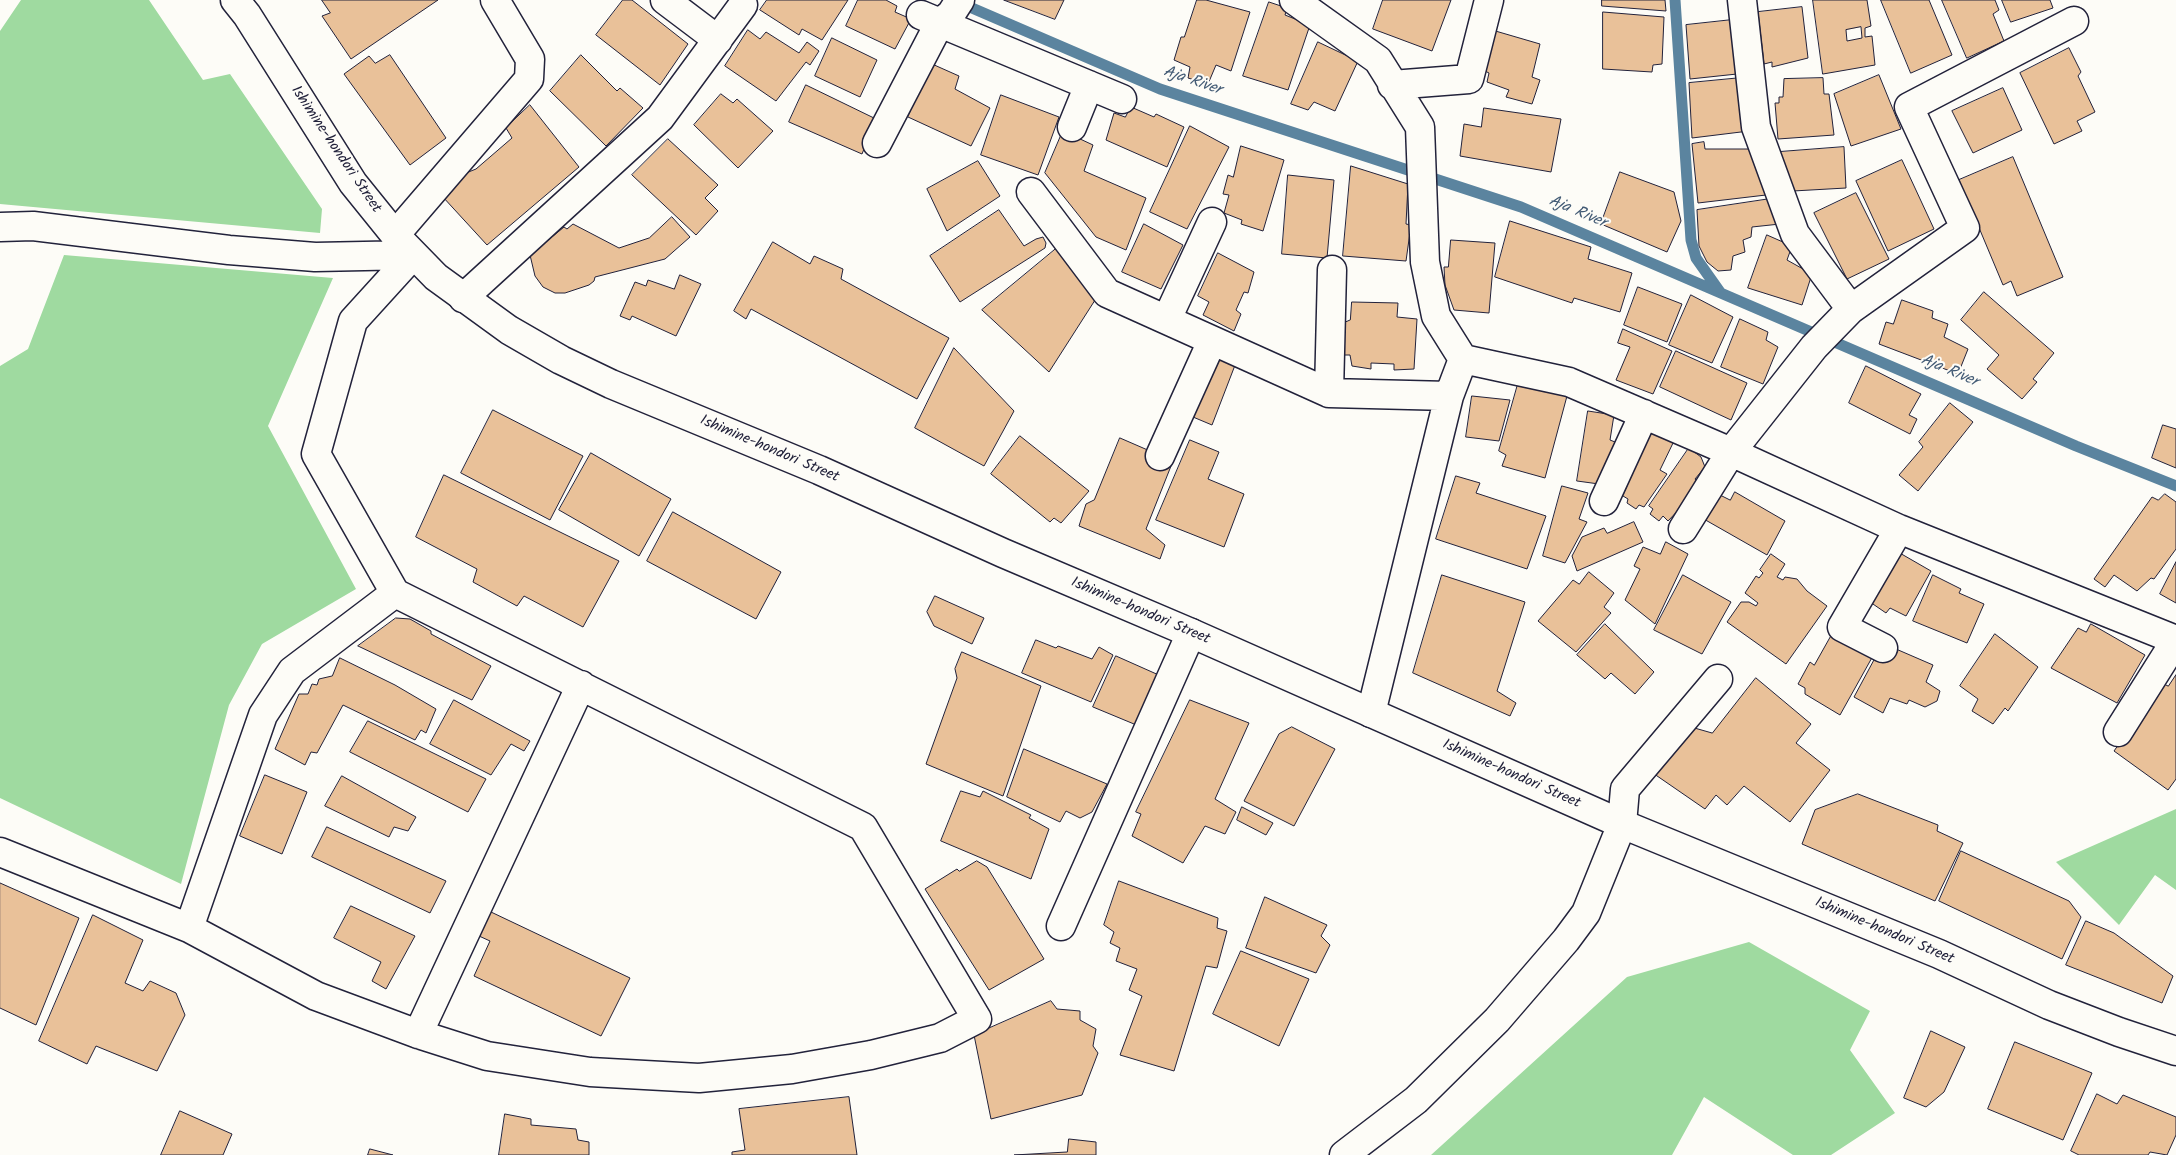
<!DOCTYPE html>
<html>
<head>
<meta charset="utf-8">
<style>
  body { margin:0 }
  canvas { display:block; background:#fdfcf7 }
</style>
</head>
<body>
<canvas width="2176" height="1155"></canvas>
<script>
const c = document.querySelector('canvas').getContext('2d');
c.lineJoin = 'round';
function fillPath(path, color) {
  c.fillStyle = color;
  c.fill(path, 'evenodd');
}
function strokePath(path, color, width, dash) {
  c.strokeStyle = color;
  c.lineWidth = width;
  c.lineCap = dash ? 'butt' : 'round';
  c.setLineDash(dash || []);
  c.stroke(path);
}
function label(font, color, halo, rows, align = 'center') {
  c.font = font + ' Kalam,sans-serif';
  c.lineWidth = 4;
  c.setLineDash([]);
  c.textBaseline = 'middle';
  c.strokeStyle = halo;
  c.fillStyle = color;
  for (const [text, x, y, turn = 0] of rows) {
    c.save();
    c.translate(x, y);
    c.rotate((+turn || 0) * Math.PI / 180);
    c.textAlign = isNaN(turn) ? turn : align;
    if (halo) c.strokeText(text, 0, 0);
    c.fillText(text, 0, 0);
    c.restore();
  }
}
fillPath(new Path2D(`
  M21,0H149L203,80L230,74L322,209L320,233L0,204V31Z
  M64,255L333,278L268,426L356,589L262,644L229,705L181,884L0,798V366L28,349Z
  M2176,809V890L2155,875L2119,925L2056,862Z
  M1749,942L1870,1011L1850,1050L1895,1113L1831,1155H1793L1704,1097L1672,1155H1431L1627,977Z`), '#9fdaa0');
strokePath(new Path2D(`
  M1675,0L1691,240L1696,258L1720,292
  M958,2L1160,89L1521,207L2076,446L2176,486`), '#5b849f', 11);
const building = new Path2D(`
  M322,0H438L351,59L322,16L330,13Z
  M623,0H632L688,44L660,85L596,35Z
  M767,0H848L822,40L802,29L799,35L760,10Z
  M858,0H886L897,6L895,12L911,19L895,49L846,26Z
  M1004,0H1064L1055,19Z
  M1197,0H1206L1250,12L1231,71L1216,65L1208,84L1188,78L1190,67L1174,60L1181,37H1184Z
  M1383,0H1451L1432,51L1373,29Z
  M1602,0H1665L1666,11L1602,6Z
  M1813,0H1867L1871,26L1865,28V37L1872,36L1875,65L1823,74ZM1861,27L1862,38L1847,41L1846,30Z
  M1881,0H1929L1952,55L1911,73Z
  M1942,0H1995L1999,10L1993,14L2004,41L1967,58Z
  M2002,0H2050L2053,8L2011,22Z
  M1269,2L1287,8L1285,15L1310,25L1288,90L1243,76Z
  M1802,7L1808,58L1772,67V62L1764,64L1758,12Z
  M1603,12L1664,17L1662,64L1653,65L1652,72L1603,69Z
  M1732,20L1737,74L1690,79L1686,25Z
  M748,30L760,39L766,32L799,53L807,42L819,51L810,65L806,62L776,101L725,66Z
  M1492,30L1540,44L1532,77L1540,80L1532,104L1506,97L1509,90L1487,82L1489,73L1483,70Z
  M832,38L877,60L860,97L815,76Z
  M1318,42L1358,61L1335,111L1314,102L1308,110L1291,104Z
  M2069,48L2081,72L2078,76L2095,112L2077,121L2082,131L2054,144L2020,73Z
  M390,55L446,138L410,165L344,74L369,56L375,63Z
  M581,55L617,91L620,88L643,108L606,146L550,91Z
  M932,64L959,76L955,89L990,108L971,146L908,117Z
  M1879,75L1901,129L1851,146L1834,94Z
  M1741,78L1749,131L1692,138L1689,83Z
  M1823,78L1824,94H1829L1834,135L1778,139L1775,103H1779V97H1783L1784,79Z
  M806,85L876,119L862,154L789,122Z
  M2003,88L2022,130L1973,153L1952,111Z
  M721,94L733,103L737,99L773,131L738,168L694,125Z
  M1001,95L1059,117L1038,175L981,155Z
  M530,105L579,167L487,245L442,196L466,173L476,169L512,138L506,128Z
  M1131,107L1154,117L1156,114L1184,127L1167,167L1106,140L1114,113L1125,117Z
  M1484,108L1561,119L1551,172L1460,156L1464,124L1481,127Z
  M1190,126L1229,147L1187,229L1150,212Z
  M1063,131L1093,145L1084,171L1146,198L1126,250L1096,237L1045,173Z
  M668,139L718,185L705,198L718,211L696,235L632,175Z
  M1704,142L1705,149H1752L1766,195L1698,203L1692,144Z
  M1241,146L1284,160L1263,231L1241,224L1242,220L1224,213L1229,195L1223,194L1228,175L1233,177Z
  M1844,147L1846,188L1793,191L1779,152Z
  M2013,157L2063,277L2017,296L2011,281L2003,285L1959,180Z
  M1902,160L1934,229L1888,251L1856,181Z
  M978,161L1000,196L947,231L927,189Z
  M1351,166L1408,184L1406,224L1411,225L1406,261L1343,256Z
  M1620,172L1674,192L1681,221L1667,252L1601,224Z
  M1288,175L1334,180L1327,258L1282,254Z
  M1856,193L1889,259L1847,279L1814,213Z
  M1770,199L1780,224L1752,227L1751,237L1743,240L1745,252L1733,256L1731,270L1718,271L1707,262L1699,246L1697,210Z
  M999,210L1024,246L1036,239L1043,237L1046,243L1045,248L960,302L930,256Z
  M672,217L690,237L665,259L595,277L594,281L589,285L565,293H555L543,287L535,276L530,255L564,227L567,229L573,224L619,248L649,238Z
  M1510,221L1591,247L1588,259L1632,273L1620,312L1574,298L1572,303L1495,277Z
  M1144,224L1183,245L1161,289L1122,272Z
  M1767,235L1792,246L1787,260L1812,274L1802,305L1748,288Z
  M1451,240L1495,243L1489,313L1454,310L1445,285L1444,267H1448Z
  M773,242L810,264L814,256L843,269L841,279L949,338L917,399L751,309L746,319L734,311Z
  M1057,248L1097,297L1049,372L982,310Z
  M1218,253L1254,272L1248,293L1244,292L1236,310L1241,314L1234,331L1203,315L1209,302L1198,296Z
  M680,275L701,284L676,336L632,316L630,320L620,316L635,282L646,286L648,280L674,289Z
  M1638,287L1682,304L1667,342L1624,325Z
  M1984,292L2054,353L2033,379L2037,382L2022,399L1987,369L1999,355L1961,320Z
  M1691,295L1733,317L1712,363L1669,345Z
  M1902,300L1933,311L1932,318L1948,324L1944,337L1968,349L1958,374L1879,344L1886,322L1893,324Z
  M1352,302L1398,303L1397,317L1417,319L1414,369L1394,370V364L1371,363V369L1352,366L1350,355H1341L1343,323L1350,320Z
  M1740,319L1768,332L1766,340L1778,347L1763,384L1721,367Z
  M1623,329L1672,351L1653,394L1616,380L1630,347L1618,343Z
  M954,348L1014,411L984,466L915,428Z
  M1676,351L1747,383L1731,420L1660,387Z
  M1222,353L1237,360L1212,425L1193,417Z
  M1866,366L1921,394L1909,415L1917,419L1910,434L1849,403Z
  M1518,384L1567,396L1545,478L1502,466L1506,455L1499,451Z
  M1472,396L1510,400L1499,441L1466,437Z
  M1950,403L1973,422L1918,491L1899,475L1923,447L1919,442Z
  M493,410L583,456L550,520L461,473Z
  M1588,411L1614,415L1610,440L1620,444L1599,484L1577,481Z
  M2163,425L2176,429V468L2152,458Z
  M1651,431L1674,441L1660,470L1667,474L1644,507L1639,505L1636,509L1627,503L1628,499L1623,496Z
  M1020,436L1089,491L1061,523L1054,518L1050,522L991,474Z
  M1120,438L1173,461L1146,529L1165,545L1160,559L1079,526L1086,504L1094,500Z
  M1190,440L1219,452L1208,479L1244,494L1224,547L1156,520Z
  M1689,448L1701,457L1705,467L1695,479L1701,486L1668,521L1663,516L1659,521L1650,514L1653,509L1649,506Z
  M591,453L671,499L639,556L559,510Z
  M444,475L619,561L583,627L524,596L517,606L473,582L477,569L416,537Z
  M1456,476L1480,483L1476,493L1546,516L1527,569L1436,539Z
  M1562,486L1588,493L1579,519L1587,522L1565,563L1543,556Z
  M1735,492L1785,521L1767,555L1702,518L1716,493L1730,500Z
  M2165,494L2176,502V549L2154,579L2151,578L2137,591L2114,575L2105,587L2094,579L2152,497L2158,500Z
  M673,512L781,572L756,619L647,561Z
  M1634,522L1643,542L1577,571L1572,556L1582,537L1604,528L1607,533Z
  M1666,542L1688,554L1655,624L1625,600L1640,569L1634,566L1643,547L1660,554Z
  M1898,552L1931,571L1906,616L1890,608L1886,613L1870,602Z
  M1771,554L1785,564L1777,577L1783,580L1785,577L1797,579L1807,591L1827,606L1786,664L1727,622L1741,602H1749L1756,606L1758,603L1745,593L1756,576L1759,578L1763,573L1760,570Z
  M2176,562V603L2160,594Z
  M1589,572L1614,593L1604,607L1611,613L1576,652L1538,621L1573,580L1579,584Z
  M1442,575L1525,602L1497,691L1516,703L1510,716L1413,673Z
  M1683,575L1731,602L1702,654L1654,630Z
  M1933,575L1961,589L1959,593L1984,604L1967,643L1913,621Z
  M935,596L984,618L972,644L934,626L927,612Z
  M396,618L410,619L431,631V634L491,666L472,700L358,646Z
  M1605,624L1654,672L1635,694L1611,673L1605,679L1577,655Z
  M2091,624L2145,655L2117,703L2051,668L2078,628L2086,632Z
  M1834,631L1874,654L1840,715L1805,694V688L1798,684L1810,662L1814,665Z
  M1995,634L2038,667L2008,711L2005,708L1993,724L1972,711L1978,699L1960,686Z
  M1036,640L1056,648L1058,646L1092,659L1099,647L1113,655L1091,702L1022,673Z
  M1896,649L1933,665L1926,682L1940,691L1937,701L1925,707L1909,700L1907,704L1890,698L1883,713L1854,697L1875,658Z
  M962,652L1041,686L1003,796L926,764L957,678L955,669Z
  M1116,656L1161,676L1145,715L1134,724L1093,707Z
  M340,658L395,685L436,709L426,733L421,730L415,740L343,705L317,753L311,752L305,765L275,749L299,694H308L312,684L317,685L319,679L332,676Z
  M2176,675V779L2168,790L2114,751L2162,683L2168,686Z
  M1756,678L1811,724L1796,743L1830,770L1790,822L1744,786L1727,805L1716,795L1705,809L1647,769L1684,725L1712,733Z
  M454,700L530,741L524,751L511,744L491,775L430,744Z
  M1190,700L1249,723L1215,799L1236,812L1225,834L1205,826L1183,863L1132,836L1141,814L1136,812Z
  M368,721L486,779L468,812L350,752Z
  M1292,727L1335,749L1294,826L1244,801L1279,734Z
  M1024,749L1107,784L1092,812L1080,818L1066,811L1060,822L1007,797Z
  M265,775L307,792L282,854L240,836Z
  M342,776L416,817L408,831L394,827L389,837L325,806Z
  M961,791L980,797L983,791L1031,815L1029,818L1049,829L1031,879L941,841Z
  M1858,794L1938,825L1937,831L1963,843L1935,901L1802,844L1815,810Z
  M1242,807L1273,823L1266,835L1237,820Z
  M327,827L446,881L430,913L312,857Z
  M1961,851L2069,901L2081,917L2062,959L1939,901Z
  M977,861L987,867L1044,959L989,990L925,889L957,869L959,871Z
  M1119,881L1218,918L1217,928L1227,931L1217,968L1206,966L1174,1071L1120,1055L1142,996L1129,990L1137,969L1116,961L1120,948L1110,943L1114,932L1104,925Z
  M0,883L79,918L36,1025L0,1008Z
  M1265,897L1327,925L1321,936L1330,945L1316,973L1246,948Z
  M351,906L415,936L386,989L372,981L381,962L334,938Z
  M491,912L630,978L601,1036L474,976L490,941L479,936Z
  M93,915L143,940L125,983L143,991L150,981L176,993L185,1015L157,1071L96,1046L87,1064L39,1041Z
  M2086,921L2114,933L2173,976L2162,1003L2066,965Z
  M1241,951L1309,979L1279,1046L1213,1014Z
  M1051,1001L1057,1009L1080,1011V1020L1096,1029L1093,1046L1098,1053L1082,1095L991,1119L974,1035Z
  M1931,1031L1965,1047L1944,1092L1926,1107L1904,1098Z
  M2015,1042L2092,1073L2063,1140L1988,1109Z
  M2097,1094L2117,1104L2123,1095L2176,1117V1135L2167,1155L2150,1152L2148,1155H2079L2071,1151Z
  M849,1097L857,1155H732V1152L745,1150L739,1109Z
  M180,1111L232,1134L223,1155H161Z
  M505,1114L531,1119V1125L576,1129L578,1140L589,1142V1155H499Z
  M1069,1139L1096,1142V1155H1014L1067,1152Z
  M370,1149L393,1155H368Z`);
fillPath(building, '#e9c199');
strokePath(building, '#22223b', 1);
const street = new Path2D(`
  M665,0L718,40
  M1294,0L1378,60L1420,127L1425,262L1436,316L1463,359L1569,382L1731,452L1899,529L2176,640
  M921,15L1122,99
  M1392,85L1469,79L1489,0
  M1072,127L1089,85
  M877,143L939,24L951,14L960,0
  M1031,192L1107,293L1329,393L1449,396
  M0,227L33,226L229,250L315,257L413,255
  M395,235L529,79L530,59L495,0
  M463,298L660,118L743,5
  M1851,309L1965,228L1909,107L2074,21
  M1167,319L1212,222
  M1329,393L1332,270
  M1160,456L1212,341
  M1604,501L1644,414
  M1683,529L1731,452L1814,347L1851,309L1795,234L1756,127L1742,0
  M1883,648L1842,627L1899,529
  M1371,713L1449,396L1463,359
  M2118,732L2176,640
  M1622,824L1625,789L1718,679
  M0,852L189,928L263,715L292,671L395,593L316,454L353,321L413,255
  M1061,926L1191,633
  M189,928L316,996L418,1034L487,1056L590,1072L699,1078L792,1069L871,1055L940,1038L977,1019L863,827L395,593
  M418,1034L581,685`);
const secondary = new Path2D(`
  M235,0L247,15L353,183L395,235L436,277L509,330L561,360L611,384L819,470L1003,553L1191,633L1622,824L1939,954L2049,1005L2119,1032L2176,1051
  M1344,1155L1416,1100L1497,1020L1566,940L1586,913L1622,824`);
strokePath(street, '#22223b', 31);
strokePath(secondary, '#22223b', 31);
strokePath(street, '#fdfcf7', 28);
strokePath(secondary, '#fdfcf7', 28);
label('15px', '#22223b', '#fdfcf7', [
  ["Ishimine-hondori Street",335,150,56],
  ["Ishimine-hondori Street",769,450,23],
  ["Ishimine-hondori Street",1140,612,23],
  ["Ishimine-hondori Street",1511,775,24],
  ["Ishimine-hondori Street",1884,932,23]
]);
label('italic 16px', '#435b75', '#fdfcf7', [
  ["Aja River",1192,82,19],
  ["Aja River",1577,213,23],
  ["Aja River",1949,372,23]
]);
</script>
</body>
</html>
